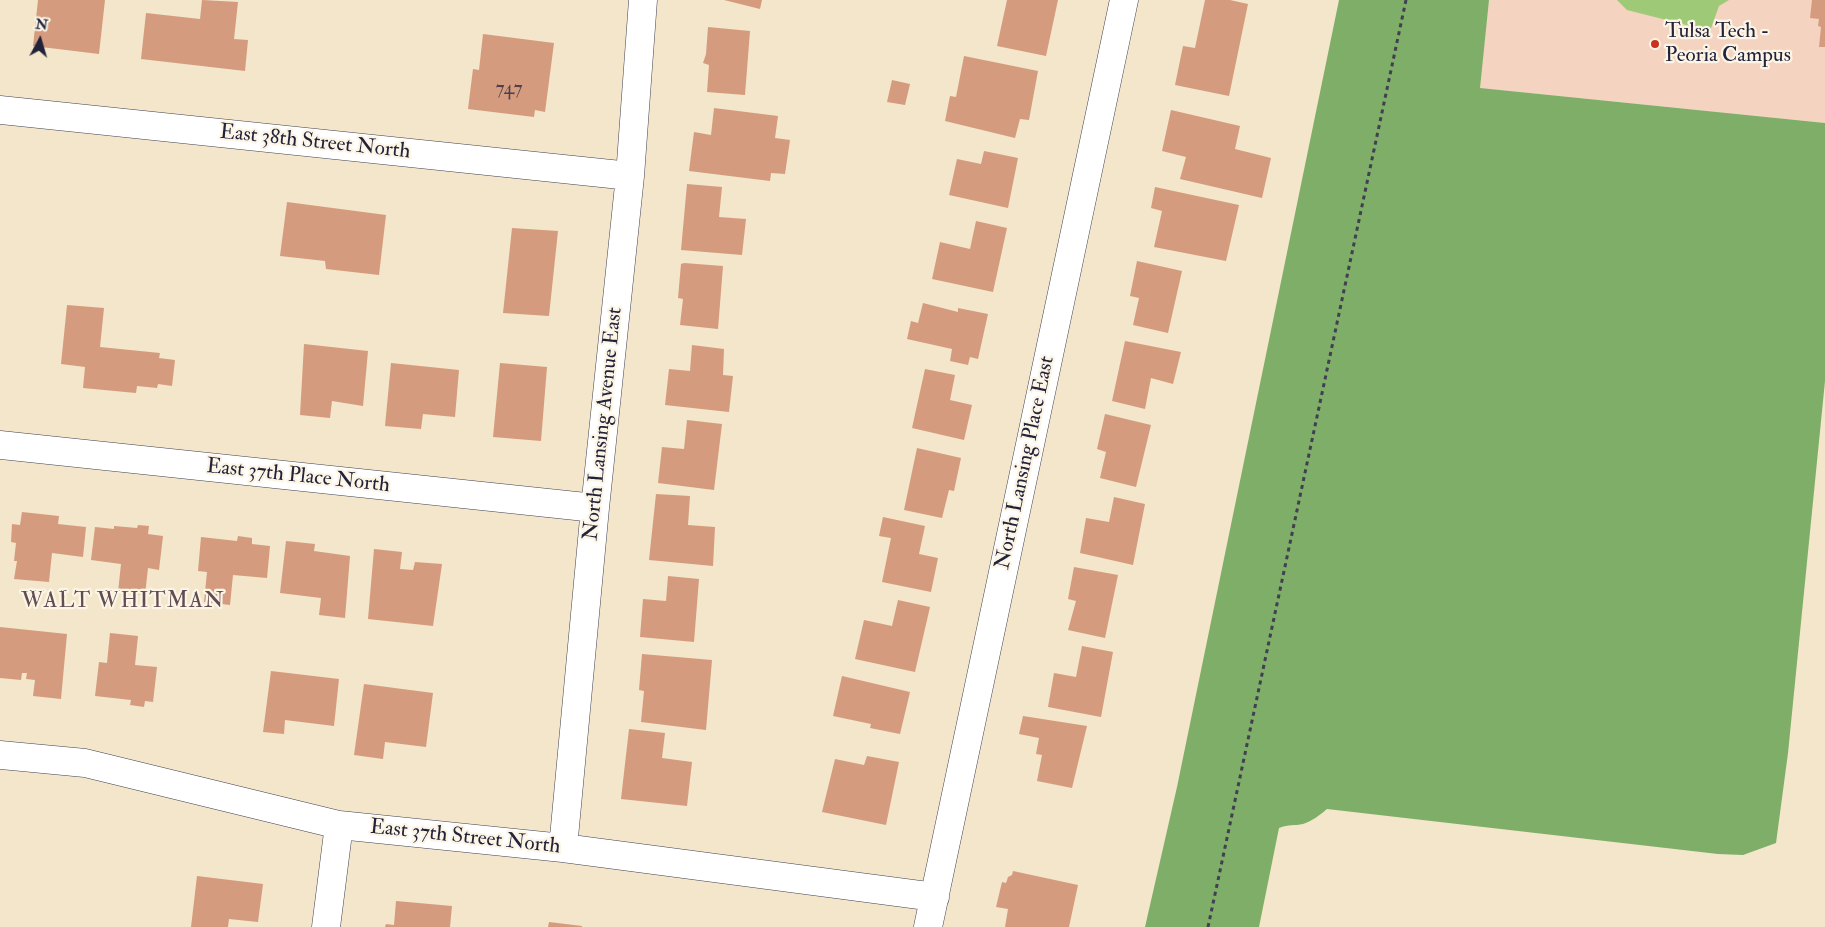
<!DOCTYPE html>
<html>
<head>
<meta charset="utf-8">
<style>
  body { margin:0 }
  #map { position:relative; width:1825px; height:927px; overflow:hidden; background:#f3e6ca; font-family:"IM FELL Double Pica",serif }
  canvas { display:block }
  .north { position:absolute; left:15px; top:15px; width:50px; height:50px; -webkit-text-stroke:4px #fcf5e5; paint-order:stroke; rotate:6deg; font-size:14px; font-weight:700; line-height:20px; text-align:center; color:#22223b }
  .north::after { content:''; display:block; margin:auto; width:18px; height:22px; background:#22223b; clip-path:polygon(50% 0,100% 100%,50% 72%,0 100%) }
</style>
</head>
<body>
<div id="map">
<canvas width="1825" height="927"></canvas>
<div class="north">N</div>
</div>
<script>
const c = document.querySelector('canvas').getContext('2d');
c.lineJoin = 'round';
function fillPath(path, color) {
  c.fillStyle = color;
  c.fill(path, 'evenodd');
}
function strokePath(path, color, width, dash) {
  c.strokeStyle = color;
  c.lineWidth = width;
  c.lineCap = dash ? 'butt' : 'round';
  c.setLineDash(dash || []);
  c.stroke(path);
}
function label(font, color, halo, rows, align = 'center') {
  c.font = font + ' "IM FELL Double Pica",serif';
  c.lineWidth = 4.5;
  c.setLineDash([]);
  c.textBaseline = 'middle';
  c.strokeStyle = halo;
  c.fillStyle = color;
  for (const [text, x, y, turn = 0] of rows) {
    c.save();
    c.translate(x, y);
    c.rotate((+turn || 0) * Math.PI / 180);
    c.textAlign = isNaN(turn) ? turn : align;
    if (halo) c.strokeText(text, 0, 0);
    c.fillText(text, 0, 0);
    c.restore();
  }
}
fillPath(new Path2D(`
  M1489,0H1825V123L1479,88Z`), '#f5d3c1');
fillPath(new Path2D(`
  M1617,0H1729L1719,6L1710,31L1627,10Z`), '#9eca77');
fillPath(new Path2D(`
  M1339,0H1489L1480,88L1825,123V381L1788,753L1776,843L1743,855L1718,854L1327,809C1320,815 1312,821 1303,824C1294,826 1289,824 1279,828L1259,927H1145L1177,787Z`), '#7eae68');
fillPath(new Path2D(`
  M38,0H105L99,54L33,46Z
  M202,0L238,2L234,39L248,40L245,71L141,59L146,13L200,19Z
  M724,0H762L760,9Z
  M1007,0H1058L1046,56L997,46Z
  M1205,0H1230L1248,4L1229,96L1175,85L1183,46L1195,48Z
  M1812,0H1825V47H1819L1821,27L1818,26L1819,19L1810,18Z
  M708,27L750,31L745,95L707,92L709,65L703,63L706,54Z
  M483,34L554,43L545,112L535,110L534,117L468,109L473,69L479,70Z
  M964,56L1038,71L1029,120L1020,119L1015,138L945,121L950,96L956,97Z
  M892,80L910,84L905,105L887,102Z
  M714,108L778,116L775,138L790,140L785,174L771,173L770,181L689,171L694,132L711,135Z
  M1171,110L1240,126L1235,149L1271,158L1262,198L1180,179L1186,157L1162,151Z
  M984,151L1018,158L1008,208L949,195L957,159L981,164Z
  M687,184L722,187L719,217L746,219L742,255L681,250Z
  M1155,187L1239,205L1226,261L1154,247L1162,211L1151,208Z
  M287,202L386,215L379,275L326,269L325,261L280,256Z
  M976,221L1007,228L993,292L932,279L940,242L970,249Z
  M512,228L558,231L549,316L503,313Z
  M1137,261L1182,271L1168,333L1133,325L1139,298L1130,296Z
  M684,263L723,266L718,329L680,325L683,299L678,298L681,264Z
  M923,303L958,312V308L988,314L978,359L970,357L968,365L950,361L952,349L907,339L911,321L918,323Z
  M67,305L104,308L100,347L160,353L159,358L175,360L172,386L158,384L157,388L137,386L136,393L83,388L85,367L61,364Z
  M1125,341L1181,352L1173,384L1151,378L1145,409L1112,401Z
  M304,344L368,351L363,406L332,401L330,418L300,415Z
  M692,345L724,349L723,375L733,376L729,412L665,405L669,369L690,371Z
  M391,363L459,370L455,417L423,414L421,429L385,426Z
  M500,363L547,367L541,441L493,437Z
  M925,369L955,375L950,400L972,405L964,440L912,428Z
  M1105,414L1151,425L1136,487L1100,478L1106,452L1097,449Z
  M687,420L722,424L714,490L658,483L662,447L684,449Z
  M917,448L961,458L954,491L949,490L942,518L904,510Z
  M656,494L690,496L688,525L715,527L713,566L649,560Z
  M1114,497L1145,504L1133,565L1080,553L1086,518L1109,522Z
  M22,512L59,516L58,524L86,527L83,557L52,553L49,582L14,579L17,561H14L16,543L11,542L12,524L20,525Z
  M883,517L925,526L919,554L938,558L931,592L882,582L891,538L879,536Z
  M138,525L149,526L148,534L163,536L159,570L148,568L145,595L118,592L121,564L91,560L95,527L114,529V526L137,528Z
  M238,536L252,538V544L270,546L267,578L233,575L230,605L204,602L207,572L198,571L201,537L237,541Z
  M286,541L315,544L314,551L350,556L345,618L319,615L321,598L280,593Z
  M374,549L402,552L400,569L413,570L415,562L442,564L433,626L368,619Z
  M1074,567L1118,575L1105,638L1068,630L1076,601L1068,599Z
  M668,576L699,579L694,642L640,637L643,599L666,601Z
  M898,600L930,607L915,672L855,659L864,620L892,626Z
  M0,627L67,634L61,699L33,696L35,680L26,679L27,673H22L21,680L0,678Z
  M110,633L138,636L135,665L157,667L153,702L145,701L144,707L130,705L131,700L95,696L99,662L107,663Z
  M1082,646L1113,652L1101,717L1048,707L1054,673L1076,677Z
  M642,654L712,660L706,730L641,722L644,691L639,690Z
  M271,671L339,679L334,726L285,720L284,734L263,732Z
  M842,676L910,692L900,734L870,728L871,724L833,716Z
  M364,684L433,693L426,747L385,742L383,759L354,755Z
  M1023,716L1087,726L1072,788L1037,781L1042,755L1036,754L1039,738L1019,734Z
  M629,729L665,733L662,758L692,762L687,806L621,799Z
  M867,756L899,762L886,825L822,812L835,759L864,765Z
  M1013,871L1078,885L1069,927H1005L1008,909L996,907L1002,882L1006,883L1008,877L1012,875Z
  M197,876L263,884L258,922L229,919L228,927H191Z
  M396,901L452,906L450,927H385L386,924L394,925Z
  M549,922L582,926V927H548Z`), '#d59b7e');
const minor = new Path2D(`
  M0,110L630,176
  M0,445L595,508
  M0,755L85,763L339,825L563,848L935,897
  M563,848L595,508L630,176L643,0
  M326,927L339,825
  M928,927L1124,0`);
strokePath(minor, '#413f50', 29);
strokePath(new Path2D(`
  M1208,927L1406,0`), '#413f50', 3, [4, 4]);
strokePath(minor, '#fff', 28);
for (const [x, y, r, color] of [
  [1655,44,5,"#c8321e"]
]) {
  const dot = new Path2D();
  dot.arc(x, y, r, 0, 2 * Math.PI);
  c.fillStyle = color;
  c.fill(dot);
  strokePath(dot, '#fcf5e5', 2);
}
label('19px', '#4f404c', null, [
  ["747",509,90]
]);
label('21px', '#22223b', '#fcf5e5', [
  ["Tulsa Tech -",1665,32],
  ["Peoria Campus",1665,56]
], 'left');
label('21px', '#22223b', '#fcf5e5', [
  ["East 38th Street North",315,143,6],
  ["North Lansing Avenue East",604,424,-84],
  ["North Lansing Place East",1026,463,-78],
  ["East 37th Place North",298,477,6],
  ["East 37th Street North",465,838,6]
]);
c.letterSpacing = '1px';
label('22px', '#614c52', '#fcf5e5', [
  ["WALT WHITMAN",123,602]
]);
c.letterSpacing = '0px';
</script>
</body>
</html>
